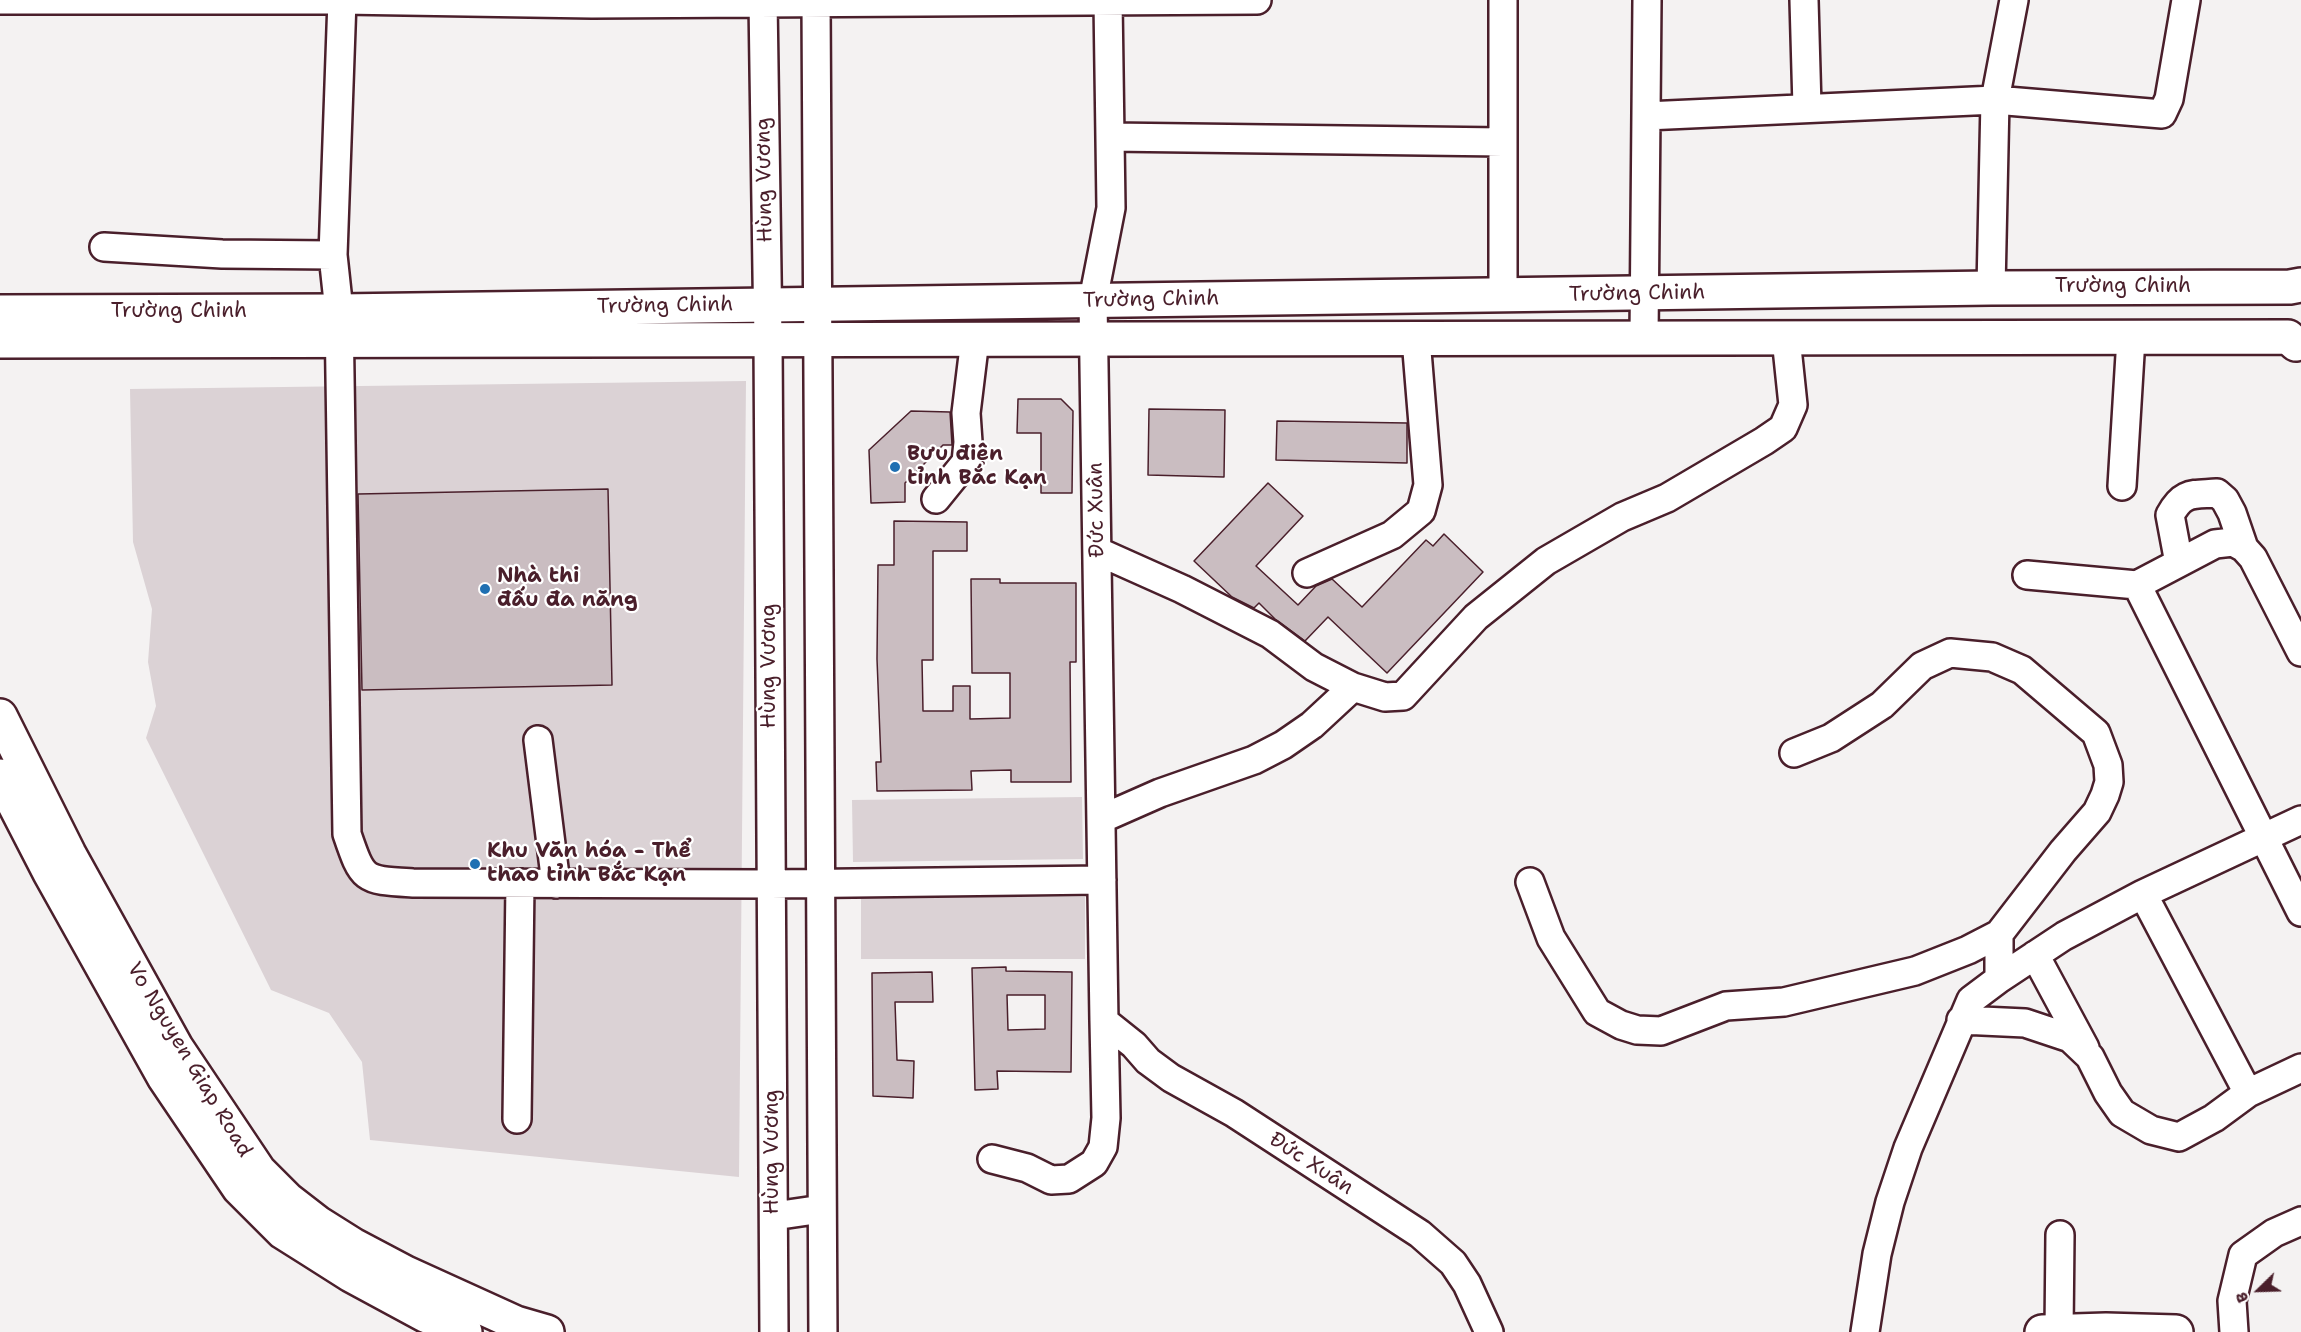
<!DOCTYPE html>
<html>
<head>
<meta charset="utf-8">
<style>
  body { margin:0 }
  #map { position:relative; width:2301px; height:1332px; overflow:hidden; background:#f4f2f2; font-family:"Shantell Sans",sans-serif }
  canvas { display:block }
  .north { position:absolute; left:2229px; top:1260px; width:60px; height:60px; -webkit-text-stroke:4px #fff; paint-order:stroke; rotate:247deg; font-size:16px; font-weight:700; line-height:24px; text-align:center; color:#4a1f2b }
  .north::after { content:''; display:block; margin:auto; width:21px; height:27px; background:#4a1f2b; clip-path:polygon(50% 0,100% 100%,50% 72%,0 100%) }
</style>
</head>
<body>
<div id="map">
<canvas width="2301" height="1332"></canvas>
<div class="north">B</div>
</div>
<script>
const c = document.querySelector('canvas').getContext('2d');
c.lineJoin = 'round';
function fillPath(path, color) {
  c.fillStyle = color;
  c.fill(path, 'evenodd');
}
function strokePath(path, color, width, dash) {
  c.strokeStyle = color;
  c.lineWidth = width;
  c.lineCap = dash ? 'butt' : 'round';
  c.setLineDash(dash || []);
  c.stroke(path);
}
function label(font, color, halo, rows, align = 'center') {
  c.font = font + ' "Shantell Sans",sans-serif';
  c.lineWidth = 4.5;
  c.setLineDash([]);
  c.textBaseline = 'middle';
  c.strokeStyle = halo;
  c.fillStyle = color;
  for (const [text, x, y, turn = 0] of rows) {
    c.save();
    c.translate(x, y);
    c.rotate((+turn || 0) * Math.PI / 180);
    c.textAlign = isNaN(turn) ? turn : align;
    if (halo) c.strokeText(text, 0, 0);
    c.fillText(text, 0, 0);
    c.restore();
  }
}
fillPath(new Path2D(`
  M746,381L739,1177L370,1140L362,1062L329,1013L271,990L146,738L156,706L148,662L152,609L133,542L130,389Z
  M1082,797L1083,859L853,862L852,800Z
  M861,897H1085V959H861Z`), '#dbd2d5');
const building = new Path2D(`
  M1018,399H1061L1073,411L1072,493H1041V433H1017Z
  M1149,409L1225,410L1224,477L1148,475Z
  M911,411L950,412L952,445H943L905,483V502L871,503L869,450Z
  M1277,421L1407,423V463L1276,460Z
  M1268,483L1303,516L1256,566L1298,605L1316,586L1332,579L1362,607L1426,540L1433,546L1444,534L1483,572L1387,673L1328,617L1305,641L1275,619L1259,603L1254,608L1232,597L1194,561Z
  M608,489L612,685L362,690L358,494Z
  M894,521L967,522V551H933V660H922L923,711H953V686H970V719L1010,718V673H972L971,579H1000V583H1076V662H1070L1071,782H1011V770L971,771L972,790L877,791L876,762H881L877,659L878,565H894Z
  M1006,967V971L1072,972L1071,1072L997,1071L998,1089L975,1090L972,968ZM1007,995H1045V1029L1008,1030Z
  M932,972L933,1002H895L897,1060L914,1061L913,1098L873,1096L872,973Z`);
fillPath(building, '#cabdc1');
strokePath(building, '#4a1f2b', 1.5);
const minor = new Path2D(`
  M0,0H342L592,4L1257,0
  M342,0L333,255L339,311L347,834C363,881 363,880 413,883L771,884L1102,880
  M763,0L768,340L774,1332
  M816,0L823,1332
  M1804,0L1807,107
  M1108,1L1111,208L1093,300L1104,1021L1134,1045L1148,1061L1171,1078L1234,1113L1420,1234L1453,1263L1467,1284L1489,1332
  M1646,116L1995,100L2162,114L2169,99L2186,0
  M1110,137L1503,142
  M104,247L222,254L333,255
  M1991,288L1995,100L2014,0
  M1503,296V0
  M1644,338L1647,0
  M2122,486L2131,338
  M936,499L966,462L968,442L966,413L975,339
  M1097,551L1182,589L1270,634L1314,667L1353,687L1385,697L1403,696L1476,617L1546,561L1622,517L1667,498L1764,441L1783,428L1793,405L1786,338
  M2179,563L2170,515C2183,491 2192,495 2217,493L2225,500L2232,513L2244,548
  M1307,573L1392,535L1421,511L1428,485L1416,339
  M2027,575L2137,585L2215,544L2233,542L2244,548L2253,558L2301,652
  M2137,585L2301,912
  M538,740L556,884
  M1794,753L1831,738L1882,705L1922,666L1950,653L1992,657L2022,670L2096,733L2108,765L2109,782L2105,795L2097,812L2063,851L1999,934V979
  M1101,819L1160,793L1254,760L1283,745L1312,725L1353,687
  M1530,882L1551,938L1597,1012L1621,1025L1637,1030L1661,1031L1726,1006L1784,1002L1915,971L1968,950L1999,934
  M2143,894L2248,1093
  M2035,955L2085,1048
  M1961,1020L2025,1023L2070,1038L2090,1057L2108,1093L2122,1113L2151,1130L2179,1137L2214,1118L2248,1093L2301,1068
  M517,1119L520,883
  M992,1159L1027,1168L1051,1180L1069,1179L1094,1163L1103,1147L1106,1118L1104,1021
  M774,1216L822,1209
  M1865,1332L1877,1254L1890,1202L1908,1148L1971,1000L1999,979L2064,936L2143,894L2301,820
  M2059,1332L2060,1235
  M2234,1332L2232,1301L2243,1255L2274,1233L2301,1221`);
const major = new Path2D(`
  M0,312L339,311L1991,288L2290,287L2301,285
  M0,341L2288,337L2296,344
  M0,716L69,854L176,1047L259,1171L287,1199L318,1223L353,1245L406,1273L516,1323L547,1332
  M0,776L50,873L164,1077L239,1188L283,1232L310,1249L351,1275L425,1315L465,1332
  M2042,1332L2106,1330L2176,1332`);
strokePath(minor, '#4a1f2b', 32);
strokePath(major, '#4a1f2b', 38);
strokePath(minor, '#fff', 27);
strokePath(major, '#fff', 33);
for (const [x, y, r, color] of [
  [895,467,6,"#1f6fb2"],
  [485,589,6,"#1f6fb2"],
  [475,864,6,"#1f6fb2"]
]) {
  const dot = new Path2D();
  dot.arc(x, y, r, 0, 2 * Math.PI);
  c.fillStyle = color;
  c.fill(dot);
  strokePath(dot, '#fff', 2);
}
label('21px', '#4a1f2b', '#fff', [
  ["Hùng Vương",765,180,-91],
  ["Trường Chinh",2123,287],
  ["Trường Chinh",1637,294,-1],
  ["Trường Chinh",1151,300,-1],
  ["Trường Chinh",665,306,-1],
  ["Trường Chinh",179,312],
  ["Đức Xuân",1097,510,-91],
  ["Hùng Vương",770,666,-90],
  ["Vo Nguyen Giap Road",189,1060,59],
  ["Hùng Vương",773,1152,-90],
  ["Đức Xuân",1311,1164,33]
]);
label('bold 21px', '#4a1f2b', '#fff', [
  ["Bưu điện",907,455],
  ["tỉnh Bắc Kạn",907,479],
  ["Nhà thi",497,577],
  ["đấu đa năng",497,601],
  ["Khu Văn hóa - Thể",487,852],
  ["thao tỉnh Bắc Kạn",487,876]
], 'left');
</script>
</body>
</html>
